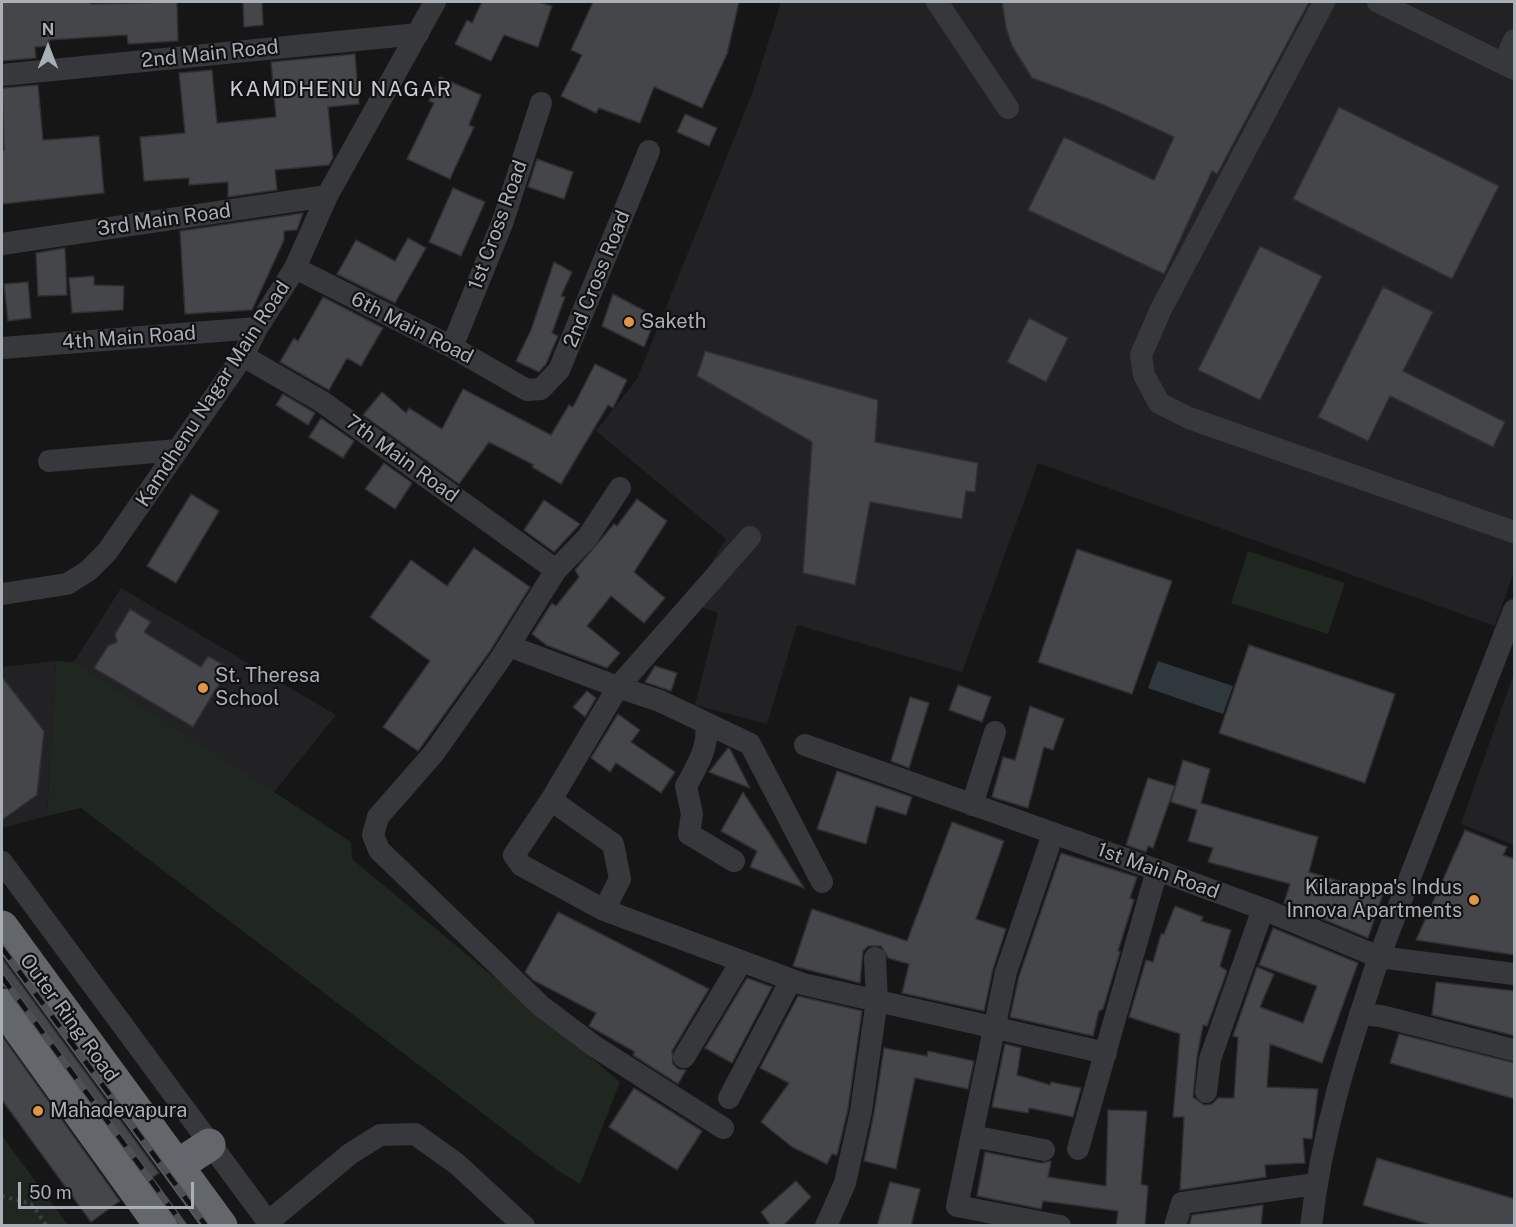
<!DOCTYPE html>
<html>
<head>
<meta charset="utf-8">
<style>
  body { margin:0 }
  #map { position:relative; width:1516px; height:1227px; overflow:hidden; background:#161617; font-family:"Public Sans",sans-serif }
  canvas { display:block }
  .frame { position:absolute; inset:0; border:3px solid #a9afb6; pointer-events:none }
  .north { position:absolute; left:18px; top:18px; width:60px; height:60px; -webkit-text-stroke:4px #111112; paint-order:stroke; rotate:0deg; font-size:16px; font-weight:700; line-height:24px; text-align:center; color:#a9afb6 }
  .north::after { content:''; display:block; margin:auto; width:21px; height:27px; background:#a9afb6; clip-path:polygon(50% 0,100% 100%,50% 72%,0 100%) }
  .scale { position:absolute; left:18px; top:1182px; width:176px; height:27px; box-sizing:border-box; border:3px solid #a9afb6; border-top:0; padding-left:8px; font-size:18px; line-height:21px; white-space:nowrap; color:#a9afb6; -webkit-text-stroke:4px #111112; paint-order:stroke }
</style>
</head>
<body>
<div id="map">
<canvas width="1516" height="1227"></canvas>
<div class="frame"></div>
<div class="north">N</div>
<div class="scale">50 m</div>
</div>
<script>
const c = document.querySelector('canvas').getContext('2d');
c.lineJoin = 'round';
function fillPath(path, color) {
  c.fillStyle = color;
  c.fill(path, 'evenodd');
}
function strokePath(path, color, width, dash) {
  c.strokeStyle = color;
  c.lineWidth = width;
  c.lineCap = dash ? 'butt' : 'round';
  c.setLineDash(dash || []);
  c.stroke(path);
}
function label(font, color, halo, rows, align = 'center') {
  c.font = font + ' "Public Sans",sans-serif';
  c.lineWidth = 4.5;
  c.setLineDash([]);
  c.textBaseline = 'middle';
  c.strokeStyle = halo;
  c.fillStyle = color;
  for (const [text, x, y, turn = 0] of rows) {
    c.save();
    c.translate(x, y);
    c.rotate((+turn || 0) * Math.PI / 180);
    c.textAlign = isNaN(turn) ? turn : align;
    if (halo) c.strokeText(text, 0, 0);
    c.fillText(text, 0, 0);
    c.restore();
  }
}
fillPath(new Path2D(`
  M781,2H1514V571L1495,626L1038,463L962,672L797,625L767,724L695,705L718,613L687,602L726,539L596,431L637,379L752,94Z
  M121,588L336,715L274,792L74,662Z
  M56,661L47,816L2,828V667Z
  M1514,673V845L1461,824Z`), '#222224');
fillPath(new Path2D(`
  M1248,551L1345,583L1328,634L1231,603Z
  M56,661L74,662L351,842L352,859L620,1082L580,1184L557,1170L81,808L47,816Z
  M2,1136L68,1225H2Z`), '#202720');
fillPath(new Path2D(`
  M1158,661L1233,686L1223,714L1148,688Z`), '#2f383c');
const building = new Path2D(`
  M2,2H91V4L177,2L178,41L128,44L127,35L49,40L50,46L35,47L36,58L2,61Z
  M243,2H262L263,25L244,27Z
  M482,2H539L552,6L538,47L504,35L491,61L455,44L467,20L472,23Z
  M593,2H739L727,54L702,108L654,87L640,123L599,108L596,113L561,96L582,55L571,50Z
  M1002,2H1309L1217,174L1212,171L1164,274L1028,210L1064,137L1154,180L1174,137L1104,105L1032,78L1012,46L1006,28Z
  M355,54L359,104L328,107L333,158L329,165L275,170L277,190L228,197V182L189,185V178L144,181L140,137L185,133L179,73L212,70L217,123L276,117L271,62Z
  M440,77L481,95L469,125L474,127L450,179L407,159L434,103L429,101Z
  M38,85L43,140L99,136L104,193L2,204V151L4,150L2,88Z
  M1339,107L1499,186L1452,279L1293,199Z
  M685,114L717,128L709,146L677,132Z
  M537,159L573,172L564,199L528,187Z
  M453,188L485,202L461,256L429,242Z
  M303,213L297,230L284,231V240L252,310L185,314L180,231Z
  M408,238L426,248L395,303L337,274L356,240L395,261Z
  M1260,246L1322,276L1260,400L1198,370Z
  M65,248L67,295L38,296L36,253Z
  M554,262L572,272L561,296L565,297L552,333L558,336L546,364L539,372L516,361L531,330Z
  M94,276V285L124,286L123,310L72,313L69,278Z
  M28,282L31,318L8,321L4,284Z
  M1383,287L1433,312L1403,371L1505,422L1493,447L1390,396L1368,441L1318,417Z
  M613,294L656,317L644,347L602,326Z
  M323,297L383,328L361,366L347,358L329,390L280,362L294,338L298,341Z
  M1029,318L1068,338L1046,382L1007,362Z
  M705,351L878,400L875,442L978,463L975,492L966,491L962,519L870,502L855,585L803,573L812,442L697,376Z
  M595,364L627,380L613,408L608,405L561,484L532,467L534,465L489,442L459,484L363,415L382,392L406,413L409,408L442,429L463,389L551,435L569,405L573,407Z
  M283,394L315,413L308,425L276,405Z
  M321,418L354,441L343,458L309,437Z
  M384,463L412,483L395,509L365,489Z
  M191,494L219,511L176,583L147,566Z
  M637,499L667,521L634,572L665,598L644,623L611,596L587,626L620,653L607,668L546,645L532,634L552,603L556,606L579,577L575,570L614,524L617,526Z
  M544,500L580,524L554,552L524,530Z
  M474,548L530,587L490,651L418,751L383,727L430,661L370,617L411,560L447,586Z
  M1077,549L1172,581L1132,694L1038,662Z
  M130,609L151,622L144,632L201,667L208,656L229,668L193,727L94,668L108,646L117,642L115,634Z
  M1249,645L1395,694L1365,783L1219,733Z
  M655,666L677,673L671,691L645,682Z
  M2,677L44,731L37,795L2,820Z
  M958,685L991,697L982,722L949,710Z
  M587,691L596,698L585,717L573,707Z
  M910,697L929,703L909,768L891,761Z
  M1030,706L1064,719L1053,750L1044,747L1028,808L992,797L1003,757L1015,760Z
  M618,714L640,730L631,742L675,772L661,793L616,763L610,772L591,758Z
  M728,748L730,749L750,788L709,772Z
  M1183,760L1210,769L1201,803L1318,837L1309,872L1383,894L1368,938L1284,903L1290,884L1208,862L1213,848L1188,841L1197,810L1171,802Z
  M837,771L912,797L906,815L876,806L866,844L817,829Z
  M1148,778L1175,786L1153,848L1148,846L1146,852L1126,845Z
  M743,792L766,828L804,888L750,867L757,851L721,831Z
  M952,822L1004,841L976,919L1006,929L993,969L984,1011L902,993L909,964L888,958L881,946H868L863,951L860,983L793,966L812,909L907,941Z
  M1465,830L1507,847L1503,855L1515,859V955L1416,940Z
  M1061,853L1137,877L1130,898L1134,900L1118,951L1120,952L1103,1009L1099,1011L1093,1036L1010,1017L1019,976Z
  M1175,906L1203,917L1201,921L1231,930L1220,966L1227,971L1207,1026L1203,1025L1197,1057L1193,1097L1204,1105L1212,1104L1218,1098H1234L1238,1037L1233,1036L1257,967L1274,974L1260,1007L1303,1023L1317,986L1259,965L1273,928L1358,963L1322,1063L1270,1044L1267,1087L1318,1089L1312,1139L1303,1138L1305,1163L1265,1165L1266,1177L1180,1190L1184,1117H1173L1180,1034L1129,1017L1146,960L1153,962L1161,934H1164Z
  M558,912L709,989L672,1051L673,1064L678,1069L686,1070L678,1084L633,1055L635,1052L589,1026L596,1013L533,980L525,972Z
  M2,958L159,1173L150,1179L17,994L10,988L2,986Z
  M747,978L772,987L732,1063L705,1048Z
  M1436,982L1515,991V1036L1432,1015Z
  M798,996L862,1011L848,1109L837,1155L832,1154L827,1164L792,1147L761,1122L789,1083L760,1068Z
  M1399,1034L1515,1063V1099L1390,1063Z
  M2,1036L120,1201L91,1222L2,1100Z
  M1005,1044L1021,1048L1017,1075L1050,1085L1051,1082L1081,1088L1073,1117L1029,1108L1028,1113L992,1107Z
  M884,1048L927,1056L928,1051L974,1061L968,1089L915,1078L896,1169L864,1161L874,1113Z
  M634,1088L702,1131L677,1170L609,1127Z
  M1108,1110L1147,1111L1141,1184L1148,1186L1145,1226H1116L1118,1211L1043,1201L1041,1209L977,1196L985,1152L1041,1163L1051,1161L1048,1177L1106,1186Z
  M1377,1158L1515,1199V1226H1434L1363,1205Z
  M796,1181L811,1197L783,1226H771L761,1212Z
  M890,1182L920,1189L911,1226H877Z
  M1263,1205L1261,1226H1189L1192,1215Z`);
fillPath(building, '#45464a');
strokePath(building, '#303033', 1.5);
strokePath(new Path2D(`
  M2,1196L31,1204L47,1226`), '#3d3f43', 4, [3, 4.5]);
strokePath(new Path2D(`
  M937,2L1008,108
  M1324,2L1161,309L1141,355L1144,375L1159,403L1189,418L1514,532
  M1378,2L1514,69
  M1504,64L1514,40
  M2,75L418,34
  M2,244L327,196
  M295,268L452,347L527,390L541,389L559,370L649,151
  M452,347L503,221L541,103
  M2,348L257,328
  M243,356L321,401L556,570
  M49,461L178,450
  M620,488L587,538L556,570L501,658L434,753L378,817L373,835L379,850L541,1006L594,1046L723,1128
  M750,537L618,687L660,701L750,744L822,882
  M2,594L67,584L88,571L107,552L243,356L257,328L295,268L327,196L435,2
  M509,646L618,687L551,800L613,844L620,879L604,910L803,984L1106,1053
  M706,726C709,747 696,768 686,786L692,814L689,834L734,861
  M805,745L1157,870L1263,909L1379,957L1514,974
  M551,800L514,855L521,865L604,910
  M972,805L995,732
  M1053,834L1006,972L957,1206L1060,1226
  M2,862L271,1226
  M1360,1014L1381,1016L1514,1050
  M684,1057L741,962
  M1206,1092L1210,1059L1263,909
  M729,1098L791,980
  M972,1136L1044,1150
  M1078,1149L1157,870
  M268,1222L350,1154L380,1135L415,1134L457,1164L524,1226
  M826,1226L845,1183L861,1111L877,1000L875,958
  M1175,1226L1182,1203L1315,1184
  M1311,1226C1322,1129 1349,1048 1379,957L1514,610`), '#37383c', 22);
strokePath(new Path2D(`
  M2,927L221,1226
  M2,1005L161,1226
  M177,1166L209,1145`), '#63676c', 33);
const rail = new Path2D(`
  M2,948L206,1226
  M2,977L184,1226`);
strokePath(rail, '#4c4f53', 7);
strokePath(rail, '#111112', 4.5, [14]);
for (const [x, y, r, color] of [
  [629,322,6,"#e09745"],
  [203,688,6,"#e09745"],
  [1474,900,6,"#e09745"],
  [38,1111,6,"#e09745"]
]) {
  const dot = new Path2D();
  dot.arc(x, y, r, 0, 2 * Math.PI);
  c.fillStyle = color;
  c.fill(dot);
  strokePath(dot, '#111112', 2);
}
label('20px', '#a9afb6', '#111112', [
  ["2nd Main Road",210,54,-6],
  ["3rd Main Road",164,220,-8],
  ["1st Cross Road",498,225,-70],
  ["2nd Cross Road",597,279,-68],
  ["6th Main Road",412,328,27],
  ["4th Main Road",129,338,-4],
  ["Kamdhenu Nagar Main Road",213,394,-57],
  ["7th Main Road",402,459,36],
  ["1st Main Road",1158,871,20],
  ["Outer Ring Road",69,1018,54]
]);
label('20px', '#a9afb6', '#111112', [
  ["Saketh",641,322],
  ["St. Theresa",215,676],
  ["School",215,699],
  ["Kilarappa's Indus",1462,888,"right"],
  ["Innova Apartments",1462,911,"right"],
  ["Mahadevapura",50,1111]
], 'left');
c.letterSpacing = '1.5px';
label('21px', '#c9cdd2', '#111112', [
  ["KAMDHENU NAGAR",341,90]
]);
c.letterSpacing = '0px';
</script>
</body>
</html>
